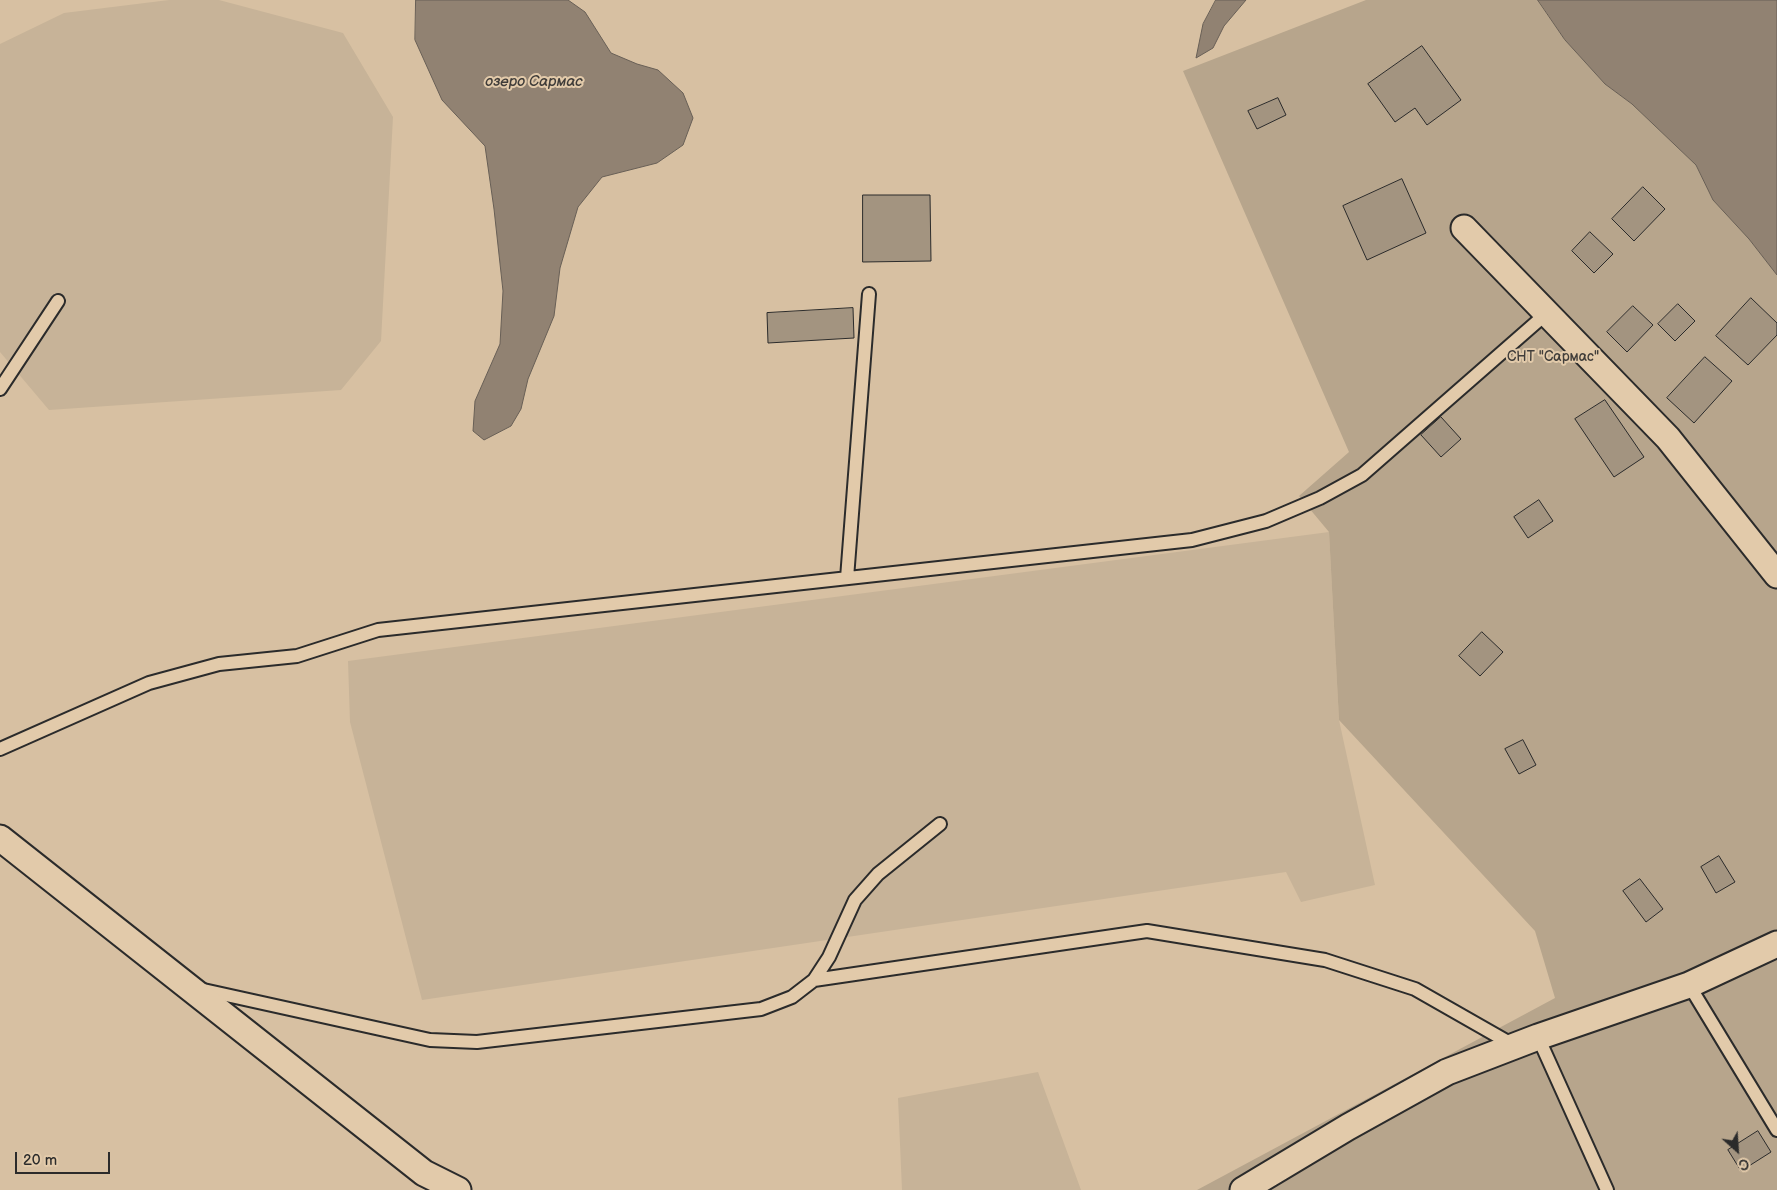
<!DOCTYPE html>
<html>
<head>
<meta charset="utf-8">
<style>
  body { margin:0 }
  #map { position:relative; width:1777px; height:1190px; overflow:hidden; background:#d7c0a2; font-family:"Balsamiq Sans",sans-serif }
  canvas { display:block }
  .north { position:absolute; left:1712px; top:1125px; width:50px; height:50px; -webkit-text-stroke:4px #e2caaa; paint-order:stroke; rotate:154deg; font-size:14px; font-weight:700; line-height:20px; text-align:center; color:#2b2b2b }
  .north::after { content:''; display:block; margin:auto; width:18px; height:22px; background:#2b2b2b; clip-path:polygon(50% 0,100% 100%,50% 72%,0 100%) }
  .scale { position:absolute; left:15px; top:1152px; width:95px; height:22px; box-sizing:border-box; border:2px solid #2b2b2b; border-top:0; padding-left:6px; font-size:15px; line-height:18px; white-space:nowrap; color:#2b2b2b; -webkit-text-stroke:4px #e2caaa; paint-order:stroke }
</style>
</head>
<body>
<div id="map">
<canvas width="1777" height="1190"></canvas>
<div class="north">С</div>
<div class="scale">20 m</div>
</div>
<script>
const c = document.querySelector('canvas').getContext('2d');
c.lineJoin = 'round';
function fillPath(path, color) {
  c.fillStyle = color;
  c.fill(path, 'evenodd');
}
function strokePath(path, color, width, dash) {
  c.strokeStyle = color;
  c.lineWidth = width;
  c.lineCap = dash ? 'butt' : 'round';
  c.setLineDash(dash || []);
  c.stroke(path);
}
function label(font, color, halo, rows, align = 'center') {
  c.font = font + ' "Balsamiq Sans",sans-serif';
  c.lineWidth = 4;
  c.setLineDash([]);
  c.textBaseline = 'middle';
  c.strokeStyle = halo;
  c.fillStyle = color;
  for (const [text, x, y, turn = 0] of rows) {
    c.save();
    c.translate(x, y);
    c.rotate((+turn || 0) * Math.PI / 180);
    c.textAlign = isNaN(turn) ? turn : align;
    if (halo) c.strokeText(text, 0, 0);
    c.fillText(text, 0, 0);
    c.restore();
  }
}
fillPath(new Path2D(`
  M169,0H219L343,33L393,117L381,341L341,390L49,410L0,352V44L64,13Z
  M1329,532L1339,720L1375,885L1301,902L1286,872L422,1000L350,722L348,661Z
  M1038,1072L1081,1190H902L898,1098Z`), '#c7b398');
fillPath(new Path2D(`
  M1366,0H1538L1565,40L1605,84L1632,104L1696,165L1713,200L1749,239L1777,275V1190H1197L1555,998L1535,931L1339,720L1329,532L1299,496L1349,452L1183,71Z`), '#b7a58c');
const water = new Path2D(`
  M416,0H568L585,12L611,53L637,64L658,70L683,93L693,118L683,145L657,163L602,177L578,207L560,268L554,316L528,379L521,409L511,426L484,440L473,431L475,401L500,344L503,291L494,209L485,146L442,100L415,40Z
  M1216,0H1246L1224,26L1213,48L1196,58L1203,24Z
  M1538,0H1777V275L1749,239L1713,200L1696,165L1632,104L1605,84L1565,40Z`);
fillPath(water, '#918272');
strokePath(water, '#685f56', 1);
const building = new Path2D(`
  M1422,46L1461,100L1427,125L1415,108L1395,122L1368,84Z
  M1278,98L1286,115L1257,129L1248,111Z
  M1402,179L1426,233L1367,260L1343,206Z
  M1643,187L1665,209L1634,241L1612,219Z
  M863,195H930L931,261L863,262Z
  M1590,232L1613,254L1594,273L1572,251Z
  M1751,298L1777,323V335L1748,365L1716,336Z
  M1678,304L1695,321L1675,341L1658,324Z
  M1633,306L1653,325L1627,352L1607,332Z
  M853,308L854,338L768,343L767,313Z
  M1705,357L1732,381L1694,423L1667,398Z
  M1605,400L1644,457L1614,477L1575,419Z
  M1441,417L1461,439L1441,457L1421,435Z
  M1539,500L1553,521L1528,538L1514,517Z
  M1482,632L1503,652L1480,676L1459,656Z
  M1523,740L1536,765L1519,774L1505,749Z
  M1719,856L1735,882L1716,893L1701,867Z
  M1640,879L1663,909L1646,922L1623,891Z
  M1758,1131L1771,1152L1741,1171L1728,1150Z`);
fillPath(building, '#a39480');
strokePath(building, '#2b2b2b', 1);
const lane = new Path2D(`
  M0,389L58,301
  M847,578L869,294
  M0,749L149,683L219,664L297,656L378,630L1192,540L1266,521L1320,498L1362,475L1547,313
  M814,980L1147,931L1325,960L1415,989L1515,1046
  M1689,985L1777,1130
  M199,989L430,1040L477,1042L761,1009L792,997L814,980L829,957L855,900L878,874L940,824
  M1538,1037L1607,1190`);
const street = new Path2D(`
  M1464,228L1668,438L1777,575
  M0,838L424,1173L458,1190
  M1243,1190L1348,1127L1447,1072L1538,1037L1689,985L1777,944`);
strokePath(lane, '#2b2b2b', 16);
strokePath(street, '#2b2b2b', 29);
strokePath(lane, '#e2caaa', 12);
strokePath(street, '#e2caaa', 25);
label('14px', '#403d3a', '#e2caaa', [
  ["СНТ \"Сармас\"",1553,357]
]);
label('italic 15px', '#3f3c39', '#e2caaa', [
  ["озеро Сармас",534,82]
]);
</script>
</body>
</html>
